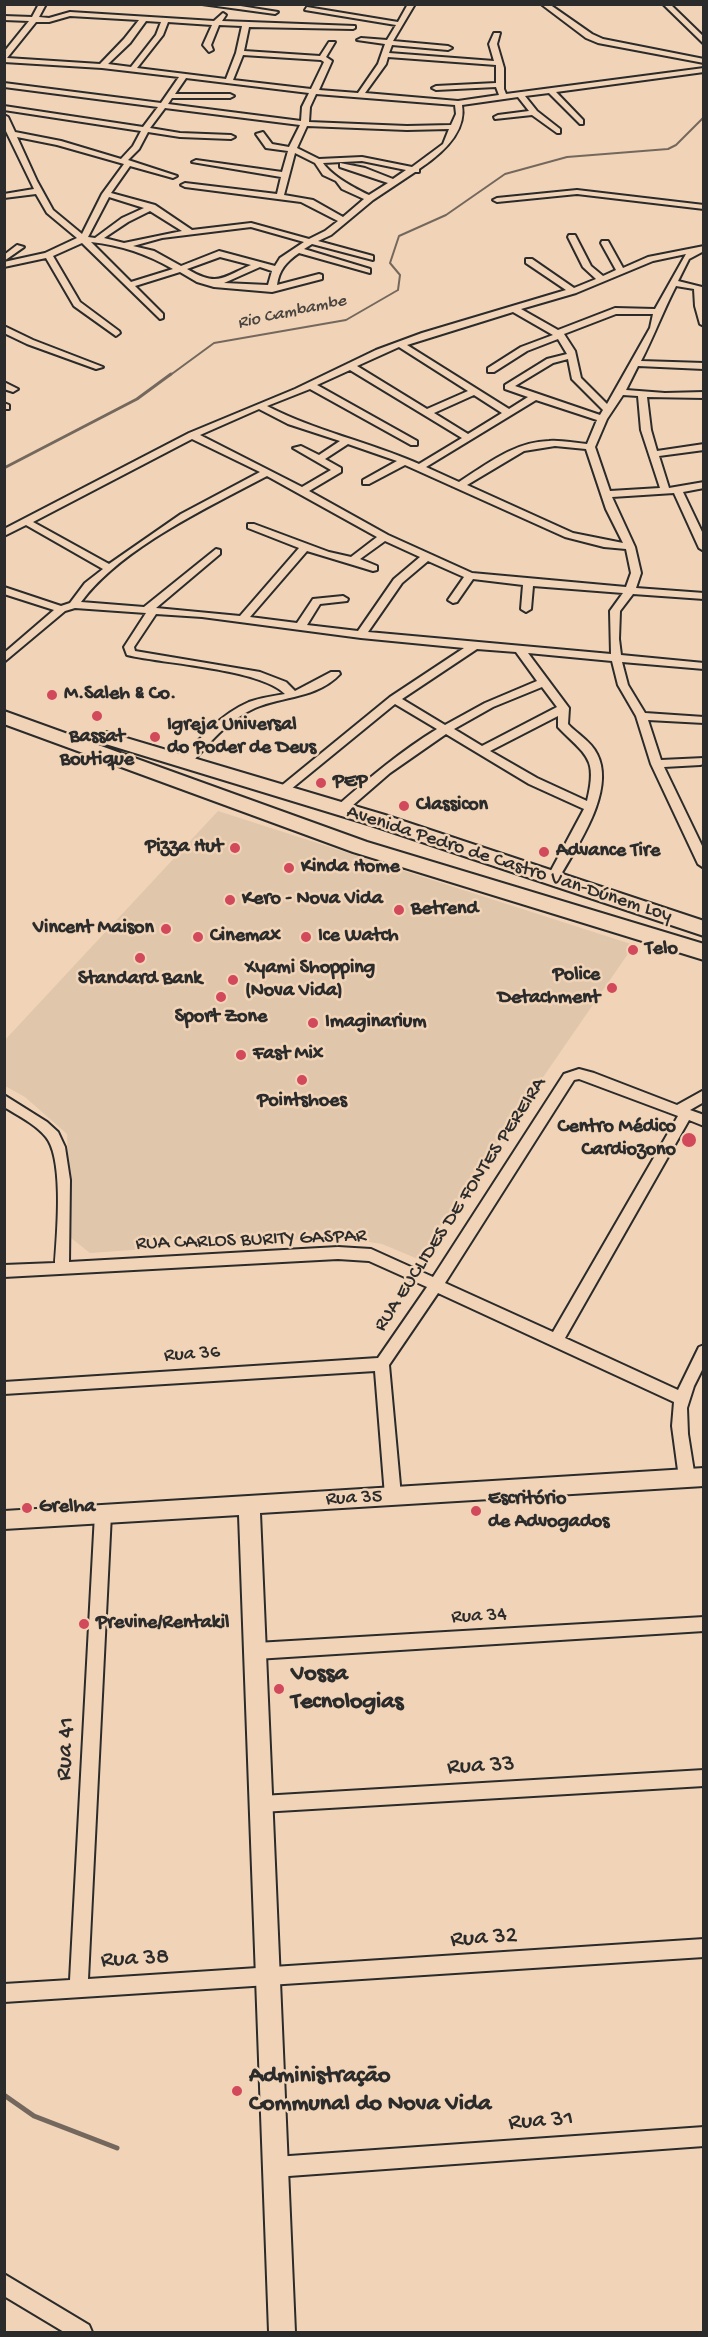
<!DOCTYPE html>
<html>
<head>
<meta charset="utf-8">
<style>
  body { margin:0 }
  #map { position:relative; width:708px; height:2337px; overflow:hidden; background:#f1d4b7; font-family:"Gochi Hand",sans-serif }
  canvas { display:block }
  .frame { position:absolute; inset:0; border:6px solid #2b2b2b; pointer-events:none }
</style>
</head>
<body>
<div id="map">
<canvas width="708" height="2337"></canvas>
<div class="frame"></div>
</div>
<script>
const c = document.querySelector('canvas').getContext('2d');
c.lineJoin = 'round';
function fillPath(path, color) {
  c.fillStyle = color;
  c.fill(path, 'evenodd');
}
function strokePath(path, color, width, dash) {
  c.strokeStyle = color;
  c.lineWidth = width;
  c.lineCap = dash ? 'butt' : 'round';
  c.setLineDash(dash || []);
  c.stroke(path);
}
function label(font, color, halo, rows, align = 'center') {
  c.font = font + ' "Gochi Hand",sans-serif';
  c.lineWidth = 5;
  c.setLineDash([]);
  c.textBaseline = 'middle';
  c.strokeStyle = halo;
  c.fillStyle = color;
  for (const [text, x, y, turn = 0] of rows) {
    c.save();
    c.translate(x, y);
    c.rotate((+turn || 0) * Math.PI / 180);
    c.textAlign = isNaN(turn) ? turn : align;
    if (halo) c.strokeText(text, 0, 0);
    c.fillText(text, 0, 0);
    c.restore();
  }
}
fillPath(new Path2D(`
  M218,811L634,945L418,1259L382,1244L342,1238L257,1241L90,1253L71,1238L67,1134L25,1097L5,1086L4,1041Z`), '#e0c6ab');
strokePath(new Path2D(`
  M169,376L214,343L346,320L398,290L400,275L390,263L399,236L446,215L505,174L567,157L668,149L676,145L704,117`), '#74685e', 2);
strokePath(new Path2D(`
  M4,468L137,399L171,374`), '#74685e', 3);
strokePath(new Path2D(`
  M4,2095L34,2116L117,2148`), '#74685e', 5);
const minor = new Path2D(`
  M39,4H46L39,17L49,18L70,12L214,21L223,13L226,15L222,21L355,26V28L353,29L249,27L244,51L320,56L329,42H335L326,57L332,61L319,90L358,93L378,64L385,44L357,40L361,38L387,40L396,25L305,10L307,7L398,22L408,4H415L393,41L448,46L452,48L448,50L392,45L389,53L494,61L489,44L494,33H500L497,44L504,68V89L506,94L704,68V72L556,92L583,120V124H580L549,93L525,96L537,111L560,129V133H557L532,115L495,119L494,117L498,115L529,111L518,97L462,105C467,133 440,155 419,169V172H415L373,200L331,235L318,241L373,256V260L312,244L304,249L370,269V273L299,253C286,262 279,270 277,285L319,274L322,275V279L272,292L214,287L197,282L180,272L135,286L163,314V318L160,319L82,243L53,256L80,302L119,331L120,333L116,336L74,306L46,258L4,267V262L45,253L77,238L47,213L36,194L4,198V194L34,189L4,127V115L8,117L15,132L61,141L121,159L133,146L141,131L4,110V106L143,127L158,107L4,87V83L161,103L179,77L102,68L4,62V52L29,21L4,20V16L32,17ZM70,16L139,20L124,39L100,64L7,58L36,22H49ZM146,21L161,22L156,35L131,67L108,64L130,43ZM168,22L212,25L203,45L209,52L213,50L211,45L219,25L242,26L236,53L226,79L137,68L163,35ZM243,55L321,60L324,62L311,89L233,80ZM388,57L496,65V83L436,86L432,88L436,90L496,87L499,95L458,101L365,93L386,64ZM186,78L309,93L302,107L301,121L168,104L172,98H230L234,96L230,94H175ZM316,94L455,105L456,114L451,125L407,126L309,122L310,107ZM165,108L300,125L289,147L272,144L263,132L256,134L266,148L288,151L282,172L196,160L192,162L281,177L277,194L185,183L181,185L185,187L301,202L338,221L325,231L309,239L251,223L192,230L155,205L111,193L130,166L173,178L177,176L128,160L139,149L148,132L180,137L231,139L235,137L231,135L180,133L150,128ZM307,126L407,130L449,129L443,144L412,167L362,157L319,159L297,148ZM17,137L57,145L124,164L102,194L82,234L53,210L37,181ZM295,153L315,163L323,175L336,181L342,189L364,199L343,217L313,200L284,195ZM362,161L406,170L393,179L365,168L340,163V167L388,183L369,195C354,188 332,176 323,163ZM109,197L144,208L122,218L95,238L88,237ZM150,211L182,231L124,243L104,238L128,222ZM251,227L304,242L280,258L275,266L219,251L181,266L154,251L133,246L162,238ZM91,242C121,245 147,254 173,269L131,282ZM220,257L251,265C221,278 218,287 187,269ZM260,267L272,271L268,285L224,283Z
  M202,4H228L278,12L275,14Z
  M541,4H549L592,34L603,39L704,59V63L598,43L586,38Z
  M663,4H670L704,37V44Z
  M577,190L704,205V209L577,194L497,202L493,200L497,198Z
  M569,235H575L591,266L603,276L616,270L601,243L602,241H608L623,268L648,257L704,246V251L689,259L678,281L702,287L704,326L700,324L695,306L694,289L676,286C663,311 654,336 641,361L704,363V369L638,366L626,390L665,393L704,392V398L647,397L651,430L657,451L704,444V450L659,456L669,488L704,482V488L683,492L704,536V551L699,548L674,493L612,497L635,547L641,573L636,588L704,593V599L633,594L620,611L619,639L621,655L704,663V669L622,662L628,685L645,713L704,717V723L648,720L661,760L704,758V764L700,765L664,767L704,850V868L698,864L651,764L636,716L618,685L612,661L528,653L569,708L568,724C577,734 591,741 597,754C616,791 577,846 559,878L553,882L547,878L584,809L529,784L446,734L390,773L345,812H337V806C369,778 401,751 437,729L395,704L285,794L281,795L275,791L390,697L464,648L361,638L202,617L156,614L134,647L135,651L260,672L286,682L295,691L331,672H339L340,674C318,698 283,696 255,708C228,720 208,744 189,766H181V760C200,738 221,714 249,702C260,698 273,696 285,694C261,669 165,664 127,655L124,647L146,613L75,608L65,611L4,662V653L54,610L4,594V587L61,606L70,603L85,583L103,569L26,525L4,536V529L189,433L295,389L376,350L422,333L566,290L526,263V259H532L574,288L596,279L583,267L568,237ZM686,254L655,309L615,308L558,330L521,309L576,293L653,261ZM513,312L553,335L521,347L488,368V372H494L527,351L558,339L567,354L547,359L505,385V389L528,397L509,409L407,345ZM616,314H653L650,328L607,404L581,378L575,351L564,334ZM399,347L468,391L427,409L357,366ZM568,359L572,379L603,410L600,415L515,386L553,363ZM350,370L462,438L419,464C369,442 315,431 267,406L310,389L411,445H417V441L317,385ZM474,395L502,413L468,434L434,413ZM623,395L638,396L641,430L660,488L610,491L595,447L607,419ZM536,400L597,420L587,444C574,443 561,440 549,441C514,442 487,464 459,482L426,467ZM259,409L288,424L340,441L319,455L301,446L293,448L331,470L302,487L200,435ZM192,439L260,472L181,514L109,564L33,522ZM348,444L397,461L363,480V484H369L405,465L565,537L604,547L626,549L631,573L626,587L472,573L388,535L309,491L341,472V468L325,459ZM555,446L586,449L606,509L623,543L573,533L467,485L524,451ZM267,476L377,537L351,557L329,552L254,524H248V528L299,548L240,616L156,608L220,554V550L216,549L144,607L81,602C122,547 207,508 267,476ZM385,541L420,557L394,579L358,631L307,625L320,604L347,601L348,599L343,596L313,599L297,623L250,617L307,551L373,571L377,570V566L360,559ZM428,561L464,577L448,600L453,603L457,602L473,579L523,585L521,609L526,612L531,609L533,586L623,593L610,611L611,654L368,632L402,583ZM477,649L516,652L537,681L485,703L445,725L402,699ZM542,687L557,707L482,746L454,729L493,707ZM558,716V727C586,756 598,757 587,801L537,778L490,751Z
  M17,245L24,247L4,261V255Z
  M4,326L33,340L103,367L96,369L27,344L4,333Z
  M4,382L18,389L13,392L4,389Z
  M4,403L9,405V409H4Z
  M579,1069L594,1073L677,1105L704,1090V1102L690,1110L704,1115V1126L689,1120L565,1338L678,1390L699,1347L704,1345V1366L694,1386L687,1408L688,1434L695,1478L692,1483L687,1485L682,1483L679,1478L672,1426L674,1402L438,1293L389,1365L401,1496L398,1501L393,1503L388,1501L385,1496L375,1371L4,1394V1382L378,1358L427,1287L369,1261L338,1259L4,1277V1265L55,1263C57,1234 64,1159 46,1137C35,1124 19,1116 4,1107V1095L47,1122L58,1132L65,1147L70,1180L69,1262L338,1247L371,1249L433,1277L564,1074ZM579,1079L678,1116L553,1332L445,1283L574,1080Z
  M103,1507L108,1509L111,1514L88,1979L704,1939V1957L4,2002V1984L70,1980L95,1514L98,1509Z
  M704,1617V1631L256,1659L250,1656L248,1651L250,1646L256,1643Z
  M704,1770V1786L261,1812L255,1810L252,1804L255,1798L261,1796Z
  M704,2127V2146L275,2177L268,2174L265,2167L268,2160L275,2157Z
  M4,2274L89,2325L92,2332H64L4,2296Z`);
const tertiary = new Path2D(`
  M704,1468V1486L260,1513L295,2332H269L239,1515L4,1529V1511Z`);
const trunk = new Path2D(`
  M4,711L367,842L704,944V960L353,852L4,724Z
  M106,732L385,815L704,921V936L371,825L99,742L96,738L99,734Z`);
strokePath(minor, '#2b2b2b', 4);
strokePath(tertiary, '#2b2b2b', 4);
strokePath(trunk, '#2b2b2b', 4);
fillPath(minor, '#f1d4b7');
fillPath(tertiary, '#f1d4b7');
fillPath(trunk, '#f1d4b7');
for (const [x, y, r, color] of [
  [52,695,6,"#d1495b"],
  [97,716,6,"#d1495b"],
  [155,737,6,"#d1495b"],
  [321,783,6,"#d1495b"],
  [404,806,6,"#d1495b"],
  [235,848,6,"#d1495b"],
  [544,852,6,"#d1495b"],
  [289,868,6,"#d1495b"],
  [230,900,6,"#d1495b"],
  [399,910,6,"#d1495b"],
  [166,929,6,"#d1495b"],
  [198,937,6,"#d1495b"],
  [306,937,6,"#d1495b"],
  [633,950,6,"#d1495b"],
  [140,958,6,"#d1495b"],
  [233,980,6,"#d1495b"],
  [612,988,6,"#d1495b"],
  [221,997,6,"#d1495b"],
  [313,1023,6,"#d1495b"],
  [241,1055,6,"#d1495b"],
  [302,1080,6,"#d1495b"],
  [689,1140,8,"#d1495b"],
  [27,1508,6,"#d1495b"],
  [476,1511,6,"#d1495b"],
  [84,1624,6,"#d1495b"],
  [279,1689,6,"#d1495b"],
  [237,2091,6,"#d1495b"]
]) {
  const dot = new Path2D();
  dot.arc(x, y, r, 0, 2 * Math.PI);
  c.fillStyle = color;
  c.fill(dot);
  strokePath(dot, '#f1d4b7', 2);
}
label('italic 18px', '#494440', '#f1d4b7', [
  ["Rio Cambambe",292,313,-12]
]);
label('bold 20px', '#2b2b2b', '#f1d4b7', [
  ["M.Saleh & Co.",64,695],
  ["Igreja Universal",167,726],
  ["do Poder de Deus",167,749],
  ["Bassat",97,738,"center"],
  ["Boutique",97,761,"center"],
  ["PEP",333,783],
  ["Classicon",416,806],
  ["Pizza Hut",223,848,"right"],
  ["Advance Tire",556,852],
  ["Kinda Home",301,868],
  ["Kero - Nova Vida",242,900],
  ["Betrend",411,910],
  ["Vincent Maison",154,929,"right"],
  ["Cinemax",210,937],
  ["Ice Watch",318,937],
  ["Telo",645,950],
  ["Xyami Shopping",245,969],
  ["(Nova Vida)",245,992],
  ["Police",600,976,"right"],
  ["Detachment",600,999,"right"],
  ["Standard Bank",140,980,"center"],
  ["Sport Zone",221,1018,"center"],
  ["Imaginarium",325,1023],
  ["Fast Mix",253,1055],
  ["Pointshoes",302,1102,"center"],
  ["Centro Médico",676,1128,"right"],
  ["Cardiozono",676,1151,"right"],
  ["Escritório",488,1500],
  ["de Advogados",488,1523],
  ["Grelha",39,1508],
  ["Previne/Rentakil",96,1624]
], 'left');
label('20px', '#2b2b2b', '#f1d4b7', [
  ["Avenida Pedro de Castro Van-Dúnem Loy",509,865,18],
  ["RUA EUCLIDES DE FONTES PEREIRA",461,1205,-57],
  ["RUA CARLOS BURITY GASPAR",251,1241,-2],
  ["Rua 36",192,1355,-4],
  ["Rua 35",354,1499,-3],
  ["Rua 34",479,1617,-3]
]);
label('bold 24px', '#2b2b2b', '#f1d4b7', [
  ["Vossa",291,1675],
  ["Tecnologias",291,1703],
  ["Administração",249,2077],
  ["Communal do Nova Vida",249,2105]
], 'left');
label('24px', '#2b2b2b', '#f1d4b7', [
  ["Rua 41",67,1749,-87],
  ["Rua 33",481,1767,-3],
  ["Rua 32",484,1939,-4],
  ["Rua 38",135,1960,-3],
  ["Rua 31",541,2122,-4]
]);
</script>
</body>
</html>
